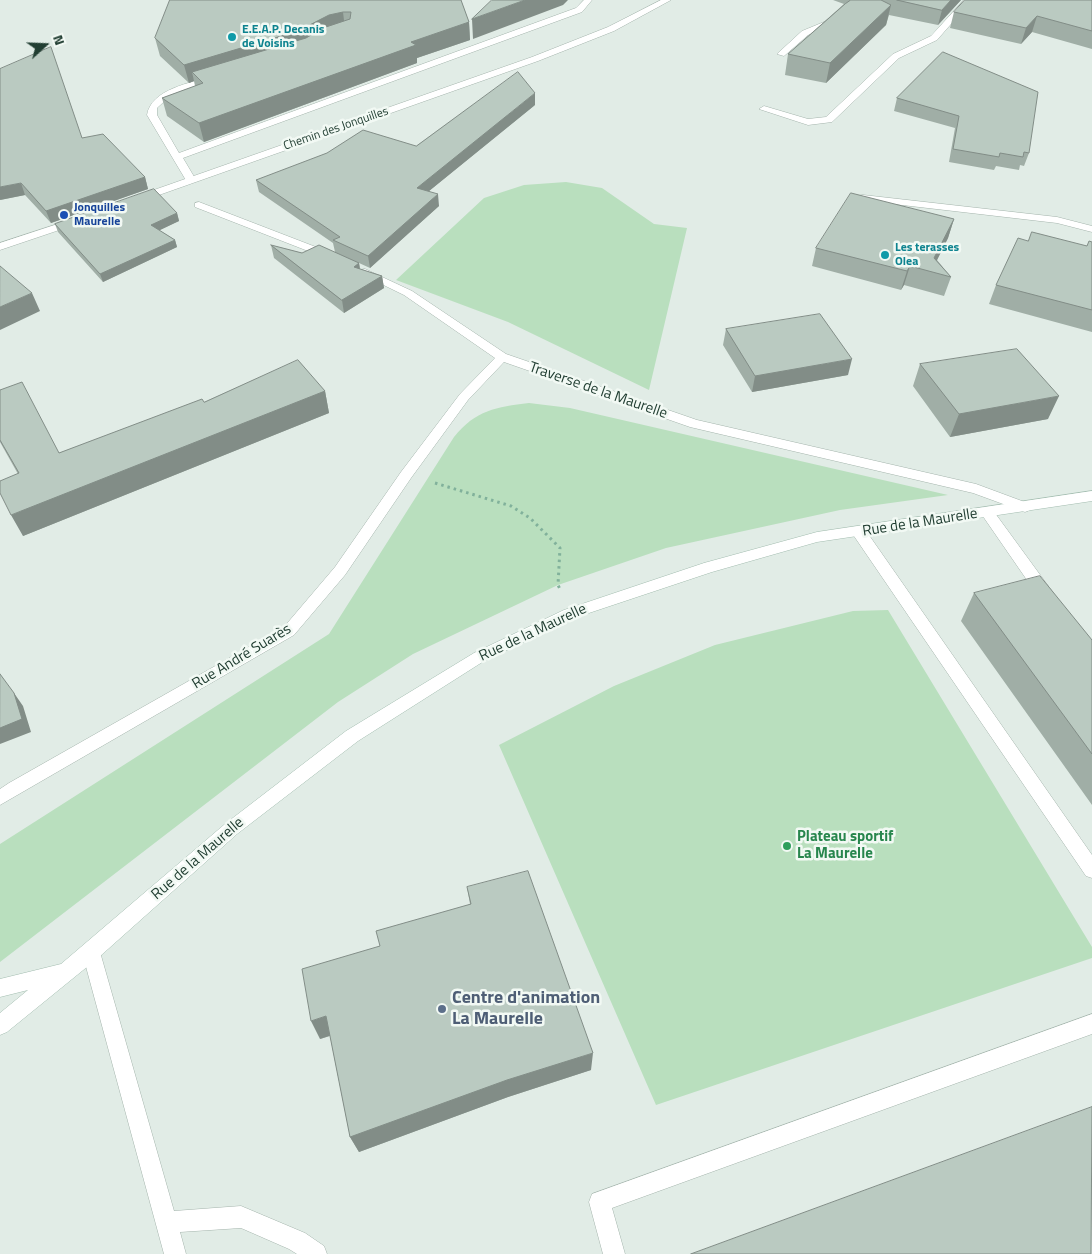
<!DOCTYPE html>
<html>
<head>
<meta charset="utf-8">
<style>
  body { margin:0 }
  #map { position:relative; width:1092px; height:1254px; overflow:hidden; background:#e1ece6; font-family:"Titillium Web",sans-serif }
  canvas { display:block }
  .north { position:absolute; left:20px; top:20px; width:50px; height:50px; -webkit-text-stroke:4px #f2f9f4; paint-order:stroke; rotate:70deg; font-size:14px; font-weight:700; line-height:20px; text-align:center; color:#213e32 }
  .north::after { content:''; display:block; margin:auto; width:18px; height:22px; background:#213e32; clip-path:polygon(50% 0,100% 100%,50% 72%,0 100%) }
</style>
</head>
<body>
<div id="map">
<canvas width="1092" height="1254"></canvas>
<div class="north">N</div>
</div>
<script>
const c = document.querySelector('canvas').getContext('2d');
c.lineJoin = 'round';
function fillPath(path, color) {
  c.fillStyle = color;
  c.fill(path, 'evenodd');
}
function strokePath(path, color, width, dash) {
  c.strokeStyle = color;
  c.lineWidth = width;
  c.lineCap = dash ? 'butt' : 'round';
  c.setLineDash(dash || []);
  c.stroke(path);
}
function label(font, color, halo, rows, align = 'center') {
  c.font = font + ' "Titillium Web",sans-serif';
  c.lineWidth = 5;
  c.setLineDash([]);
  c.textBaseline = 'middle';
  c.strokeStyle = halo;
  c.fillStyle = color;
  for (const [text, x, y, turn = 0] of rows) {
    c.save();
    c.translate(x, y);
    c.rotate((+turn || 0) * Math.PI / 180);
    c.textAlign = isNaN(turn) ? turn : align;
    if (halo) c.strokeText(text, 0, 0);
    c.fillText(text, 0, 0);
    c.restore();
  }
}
fillPath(new Path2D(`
  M566,182L602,188L654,224L687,228L649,390L508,322L396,280L484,198L524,185Z
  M529,403L570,408L948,495L840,510L666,548L558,585L413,654L338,702L0,962V844L329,634L454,437C476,410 496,407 529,403Z
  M888,610L1092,947V958L656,1105L499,745L614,686L715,645L853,611Z`), '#b9dfbe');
const lane = new Path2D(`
  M584,0H592L582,12L183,158L196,180L195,182H187L147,115C151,89 191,83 212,76H218V80L169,97L157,108V115L179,153L576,8Z
  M861,0H870L847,19L808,35L784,56L777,54L802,31L841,15Z
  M964,0H972L937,40L899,58L832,122L808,125L759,109L764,106L808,119L826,117L893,54L931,36Z
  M863,195L1057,217L1092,226V232L1057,223L859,200V196Z
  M987,507L992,509L1054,594L1052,598L1047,600L1042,598L1029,583L980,512L982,509Z
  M859,527L864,528L1092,855V878L1086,876L854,536L852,532L854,528Z
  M1092,1014V1034L612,1208L625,1254H603L589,1202L592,1194Z`);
const street = new Path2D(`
  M661,0H671L614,31L538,61L142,201L138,202L133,199L134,197L532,57L608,27Z
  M199,202L334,254L335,256L330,259L326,258L195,207V203Z
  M76,218L80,219L81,221L80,223L0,250V243Z
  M365,269L412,291L506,354L697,420L976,484L1030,504L1032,507L1030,510L1025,512L973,493L690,427L504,362L468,400L411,478L345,575L294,635L0,805V789L9,783L284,627L335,567L401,472L460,394L495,358L404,295L361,274L360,272L361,270Z
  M91,943L98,946L100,952L174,1211L241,1206L305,1233L324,1246L327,1254H297L289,1249L241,1228L180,1232L186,1254H164L82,952L84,946Z`);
const secondary = new Path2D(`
  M1092,491V501L817,542L712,572L574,618L484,661L358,741L237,834L98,958L7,1032L0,1035V1013L28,990L0,997V979L61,964L225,824L346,731L474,653L564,610L704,563L817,532Z`);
strokePath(lane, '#a4b4ac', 1);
strokePath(street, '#a4b4ac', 1);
strokePath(secondary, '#a2bcaf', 1);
strokePath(new Path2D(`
  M435,483L511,506L530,518L560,548L558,585L560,589`), '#81b19b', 3, [2.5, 4]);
fillPath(lane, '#fff');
fillPath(street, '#fff');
fillPath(secondary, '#fff');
fillPath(new Path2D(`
  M170,0H461L469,22L470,40L417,58V63L204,142L167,116L162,98L195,86L194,81L189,83L160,56L155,38Z
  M833,0H961L938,25L889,15L886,25L826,83L785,75L788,54L844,4Z
  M1092,0V49L1032,32L1021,44L950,28L954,12Z
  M943,52L1029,153L1024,166L1020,165L1019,170L996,166L994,170L949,162L955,128L894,111L897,98Z
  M535,105L429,191L439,206L370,268L359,263L360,269L382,276L384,288L344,313L274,258L271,245L302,253L335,252L333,243L259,192L256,180L416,146Z
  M82,138L145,177L148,189L51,223L25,195L0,200Z
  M177,213L179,221L159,230L175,240L177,247L103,282L58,232L55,224Z
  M954,219L948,238L937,260L951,277L944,296L904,285L901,290L812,266L816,248Z
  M1028,241L1087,246L1092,242V332L989,304L996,285Z
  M726,329L848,375L752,392L723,345Z
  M920,364L1048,419L950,437L913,386Z
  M0,390L59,453L204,402L325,391L329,413L23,536L18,474L0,442Z
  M974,593L1092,640V805L961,621Z
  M467,887L591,1070L508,1097L359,1152L350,1137L330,1036L320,1039L380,946L470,904Z`), '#a0aea6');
fillPath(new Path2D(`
  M525,0H568L563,5L473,39L472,19Z
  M951,0H961L938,25L942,10Z
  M891,5L886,25L826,83L830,63Z
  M343,12L345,29L192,72L194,81L189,83L184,65L329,15Z
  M1037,16L1032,32L1021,44L1026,28Z
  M469,22L470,40L417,58V63L204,142L199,123L411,42Z
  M535,93V105L418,200L417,188Z
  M145,177L148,189L51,223L46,211Z
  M21,183L25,195L0,200V187Z
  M438,194L439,206L370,268L368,256Z
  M177,213L179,221L154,233L151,225Z
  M954,219L948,238L931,272L934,258Z
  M175,240L177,247L103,282L100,274Z
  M359,263L361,276L354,267Z
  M910,266L904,285L901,290L907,271Z
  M382,276L384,288L344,313L342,300Z
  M32,293L40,311L0,330V307Z
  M852,359L848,375L752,392L755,376Z
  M325,391L329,413L23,536L11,515Z
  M1059,396L1048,419L950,437L959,414Z
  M14,693L23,706L31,732L0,744V728Z
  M326,1016L335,1034L320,1039L311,1021Z
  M593,1053L591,1070L508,1097L359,1152L350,1137L507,1080Z`), '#828d87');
const building = new Path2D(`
  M170,0H461L469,22L411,42L416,45L199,123L162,98L203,83L192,72L306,38L323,28L350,19L351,12H343L329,15L298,31L184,65L155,38Z
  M492,0H525L472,19Z
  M851,0H881L891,5L830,63L788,54L845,4Z
  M897,0H951L942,10Z
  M965,0H1092V31L1037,16L1026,28L954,12Z
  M51,47L82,138L103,134L145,177L46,211L21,183L0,187V69Z
  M943,52L1038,92L1029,153L1024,152L1023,157L1000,153L999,157L953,149L959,116L897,98Z
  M518,72L535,93L417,188L438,194L368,256L333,240L340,237L256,180L327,153L363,130L416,146Z
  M154,189L177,213L151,225L175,240L100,274L55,224Z
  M851,193L954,219L934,258L951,277L910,266L907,271L816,248Z
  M1032,232L1087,246L1089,241L1092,242V310L996,285L1018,238L1028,241Z
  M271,245L302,253L319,245L359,263L354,267L382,276L342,300Z
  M0,266L32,293L0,307Z
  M820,314L852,359L755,376L726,329Z
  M1017,349L1059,396L959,414L920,364Z
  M298,360L325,391L11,515L0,493V481L19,473L0,440V390L22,382L59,453L202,399L204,402Z
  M1040,576L1092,640V754L974,593Z
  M0,674L14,693L22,719L0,728Z
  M528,871L593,1053L507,1080L350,1137L326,1016L311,1021L302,969L380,946L376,931L471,904L467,887Z
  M1092,1107L1091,1254H691Z`);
fillPath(building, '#bacac1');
strokePath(building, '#828d87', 1);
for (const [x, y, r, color] of [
  [232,37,5,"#0f9aa8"],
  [64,215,5,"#1a4fb4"],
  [885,255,5,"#0f9aa8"],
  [787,846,5,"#2e9e5b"],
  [442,1009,5,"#5c6f8a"]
]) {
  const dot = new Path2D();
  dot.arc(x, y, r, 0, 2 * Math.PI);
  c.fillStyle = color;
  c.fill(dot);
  strokePath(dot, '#f2f9f4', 2);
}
label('bold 12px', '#0d838f', '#f2f9f4', [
  ["E.E.A.P. Decanis",242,30],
  ["de Voisins",242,44],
  ["Les terasses",895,248],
  ["Olea",895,262]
], 'left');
label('12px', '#213e32', '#f2f9f4', [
  ["Chemin des Jonquilles",336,129,-19]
]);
label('bold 12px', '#164399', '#f2f9f4', [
  ["Jonquilles",74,208],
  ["Maurelle",74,222]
], 'left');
label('15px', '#213e32', '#f2f9f4', [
  ["Traverse de la Maurelle",598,391,19],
  ["Rue de la Maurelle",920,523,-9],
  ["Rue de la Maurelle",533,633,-25],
  ["Rue André Suarès",242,657,-31],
  ["Rue de la Maurelle",198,859,-41]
]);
label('bold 15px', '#27864d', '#f2f9f4', [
  ["Plateau sportif",797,837],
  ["La Maurelle",797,854]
], 'left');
label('bold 18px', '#4e5e75', '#f2f9f4', [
  ["Centre d'animation",452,999],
  ["La Maurelle",452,1020]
], 'left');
</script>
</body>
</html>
